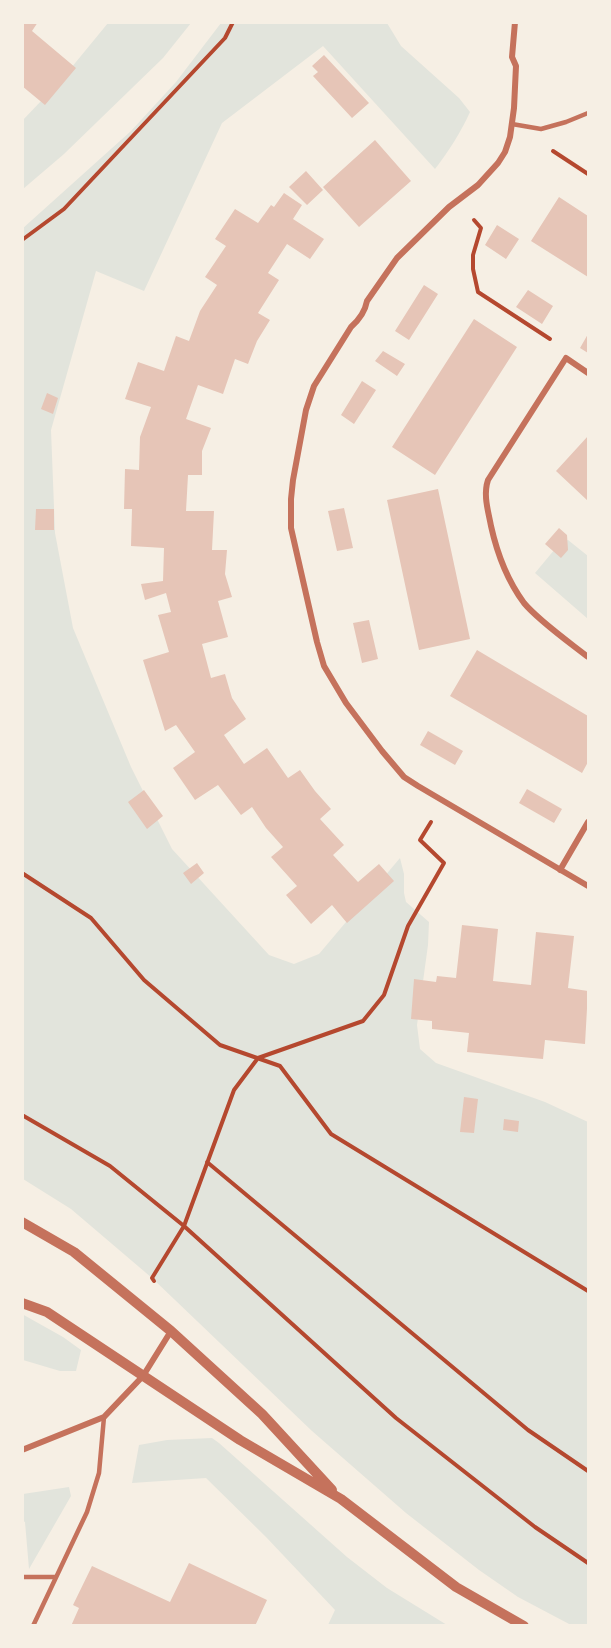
<!DOCTYPE html>
<html>
<head>
<meta charset="utf-8">
<style>
  body { margin:0 }
  #map { position:relative; width:611px; height:1648px; overflow:hidden; background:#f6efe4; font-family:"Work Sans",sans-serif }
  canvas { display:block }
  .frame { position:absolute; inset:0; border:24px solid #f6efe4; pointer-events:none }
</style>
</head>
<body>
<div id="map">
<canvas width="611" height="1648"></canvas>
<div class="frame"></div>
</div>
<script>
const c = document.querySelector('canvas').getContext('2d');
c.lineJoin = 'round';
function fillPath(path, color) {
  c.fillStyle = color;
  c.fill(path, 'evenodd');
}
function strokePath(path, color, width, dash) {
  c.strokeStyle = color;
  c.lineWidth = width;
  c.lineCap = dash ? 'butt' : 'round';
  c.setLineDash(dash || []);
  c.stroke(path);
}
fillPath(new Path2D(`
  M108,23H191L163,58L64,154L23,189L22,121L62,79Z
  M221,23H387L401,46L459,98L470,112C461,132 449,151 435,169L323,46L222,123L144,291L96,271L51,430L55,533L73,628L131,767L172,849L269,955L294,964L319,954L400,858L404,874V893L406,902L429,922L428,945L417,1025L420,1049L436,1063L545,1102L588,1122V1625H571L518,1597L479,1570L406,1513L312,1431L152,1278L71,1209L23,1179L22,229L131,131L176,82Z
  M568,540L588,556V619L535,573L560,543Z
  M22,1314L63,1337L81,1350L76,1371H60L23,1360Z
  M212,1438L219,1443L347,1557L387,1588L447,1625H328L335,1610L266,1537L206,1478L132,1483L139,1445L167,1440Z
  M69,1487L71,1496L29,1569L25,1522L23,1521V1494Z`), '#e2e4dc');
fillPath(new Path2D(`
  M22,22H38L32,31L76,68L45,105L22,86Z
  M324,55L369,103L352,118L313,76L318,72L312,66Z
  M375,140L411,181L359,227L323,187Z
  M306,171L323,190L307,205L289,187Z
  M284,193L302,205L293,219L324,239L310,259L287,244L268,273L279,280L258,313L270,320L257,341L248,364L235,359L223,394L198,385L186,419L211,428L202,451V475H188L186,511H214L212,550H227L225,574L232,597L218,601L228,637L202,644L211,678L225,674L232,698L246,719L224,735L244,764L267,748L288,778L300,770L315,791L331,809L320,819L344,845L333,855L358,882L379,864L394,881L347,923L332,905L311,924L286,895L297,886L271,857L283,847L266,828L252,807L241,815L218,785L195,800L173,768L195,752L176,725L165,731L143,660L169,652L158,615L171,612L166,593L145,600L141,584L163,581L164,548L131,546L132,509H124L125,469L139,470L140,437L151,407L125,399L138,362L164,371L176,336L189,341L200,311L217,285L205,277L226,246L215,239L235,209L258,223L271,205L274,207Z
  M559,197L588,216V277L531,241Z
  M497,225L519,239L506,259L485,245Z
  M424,285L438,294L409,340L395,331Z
  M528,290L553,306L542,324L516,307Z
  M474,319L517,347L435,475L392,447Z
  M588,334V353L580,348Z
  M383,351L405,364L397,376L375,361Z
  M362,381L376,390L354,424L341,415Z
  M47,393L58,398L53,414L41,409Z
  M588,436V501L556,471Z
  M438,489L470,639L419,650L387,500Z
  M344,508L353,548L337,551L328,511Z
  M36,509H54V530H35Z
  M559,528L567,535L568,550L561,558L545,544Z
  M369,620L378,659L362,663L353,623Z
  M477,650L588,716V762L582,773L450,696Z
  M428,731L463,751L455,765L420,745Z
  M527,789L562,809L554,823L519,803Z
  M144,790L163,816L147,829L128,802Z
  M197,863L204,873L191,884L183,873Z
  M462,925L498,929L493,981L531,985L536,932L574,936L568,988L588,991L585,1044L545,1040L543,1059L467,1052L469,1033L432,1029V1021L411,1019L414,979L436,982L437,976L456,978Z
  M464,1097L478,1099L474,1133L460,1132Z
  M504,1119L519,1121L518,1132L503,1130Z
  M189,1563L267,1600L255,1626H71L79,1608L73,1605L92,1566L170,1602Z`), '#e6c5b7');
strokePath(new Path2D(`
  M553,151L588,174
  M474,220L481,228L473,255V269L478,292L550,339
  M22,240L64,209L225,38L233,22
  M22,873L91,918L144,980L220,1045L280,1066L331,1134L588,1291
  M22,1115L110,1166L184,1226L396,1418L535,1527L588,1563
  M207,1162L528,1430L588,1471
  M154,1281L152,1278L184,1226L234,1090L258,1058L363,1021L384,995L408,926L444,863L420,840L431,822`), '#b5482f', 4);
strokePath(new Path2D(`
  M512,124L541,129L566,122L588,113
  M22,1577H56
  M33,1626L87,1512L99,1473L104,1417`), '#c5725c', 4.5);
strokePath(new Path2D(`
  M515,22L512,57L516,66L514,108L510,137L505,152L498,163L478,185L449,207L397,258L367,301C365,312 360,319 351,327L314,386L306,410L293,480L291,499V528L317,642L324,666L346,703L382,751L404,777L418,786L588,886
  M588,373L566,358L488,480C483,495 488,510 491,526C497,553 507,580 524,603C539,621 569,642 588,657
  M560,870L588,822
  M22,1450L104,1417L143,1376L171,1331`), '#c5725c', 6);
strokePath(new Path2D(`
  M22,1222L74,1252L171,1331L262,1414L332,1490
  M22,1303L47,1312L240,1440L341,1499L456,1587L524,1626`), '#c5725c', 10);
</script>
</body>
</html>
